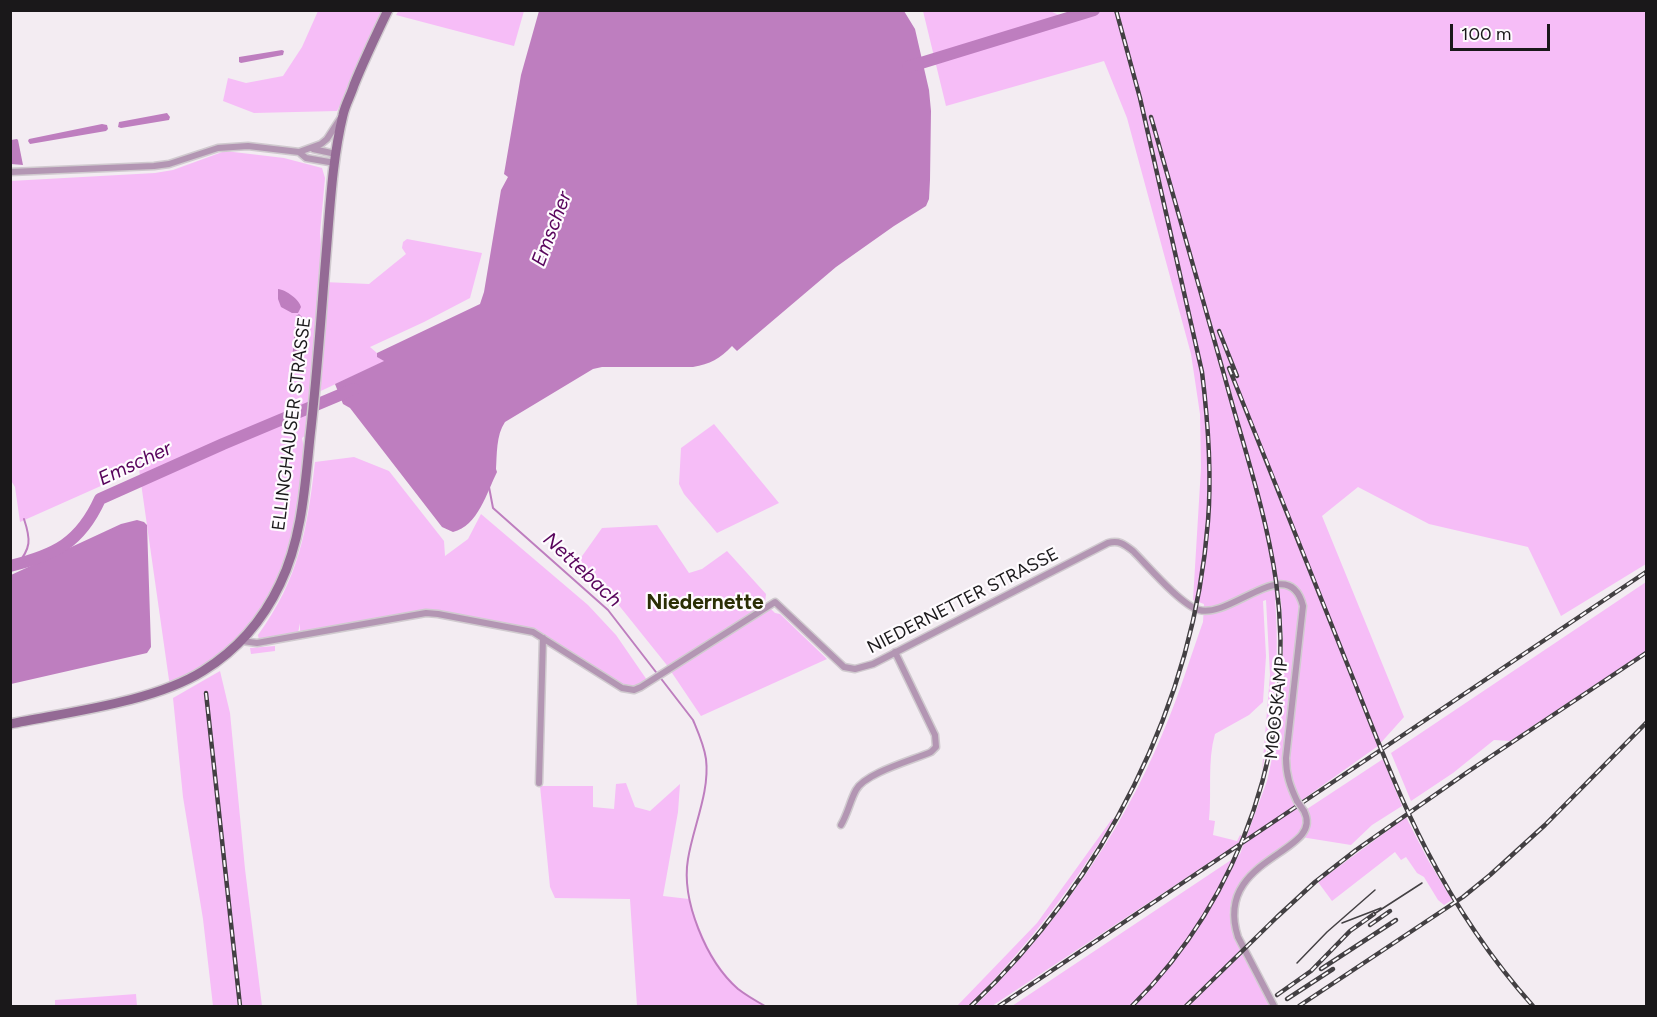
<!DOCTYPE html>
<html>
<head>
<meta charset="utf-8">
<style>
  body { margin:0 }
  #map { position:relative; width:1657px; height:1017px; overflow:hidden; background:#f3ecf2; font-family:Figtree,sans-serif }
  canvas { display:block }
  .frame { position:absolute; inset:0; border:12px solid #1a181a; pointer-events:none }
  .scale { position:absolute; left:1450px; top:24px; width:100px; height:27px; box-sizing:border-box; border:3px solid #1a181a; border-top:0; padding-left:8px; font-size:18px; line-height:21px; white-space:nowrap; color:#1a181a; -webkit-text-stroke:4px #fefbfe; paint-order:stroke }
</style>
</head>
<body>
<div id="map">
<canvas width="1657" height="1017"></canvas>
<div class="frame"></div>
<div class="scale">100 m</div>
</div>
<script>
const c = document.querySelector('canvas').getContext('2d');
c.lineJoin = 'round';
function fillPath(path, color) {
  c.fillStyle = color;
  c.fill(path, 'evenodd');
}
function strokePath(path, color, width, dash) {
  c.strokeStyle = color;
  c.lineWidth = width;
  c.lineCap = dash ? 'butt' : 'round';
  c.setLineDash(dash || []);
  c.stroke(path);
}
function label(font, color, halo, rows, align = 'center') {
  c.font = font + ' Figtree,sans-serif';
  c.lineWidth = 4.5;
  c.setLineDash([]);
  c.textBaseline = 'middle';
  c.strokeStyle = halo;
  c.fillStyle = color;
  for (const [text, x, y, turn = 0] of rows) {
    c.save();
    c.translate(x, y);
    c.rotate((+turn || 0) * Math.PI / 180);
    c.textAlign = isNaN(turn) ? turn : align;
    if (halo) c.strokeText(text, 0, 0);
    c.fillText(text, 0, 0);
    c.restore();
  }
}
fillPath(new Path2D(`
  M399,10H524V11L514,46L396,15Z
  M1105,10L1646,11V564L1561,616L1528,547L1429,524L1358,487L1322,516L1404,717L1378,746L1302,800L1304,811L1383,759L1402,806L1372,825L1351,845L1301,837C1282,851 1233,883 1230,908C1227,934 1258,982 1271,1006H1012L1240,854L1267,781L1274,749L1282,684L1283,641L1281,600H1275C1280,659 1274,714 1262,771L1270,675L1266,600L1263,601L1266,656L1263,702L1249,715L1215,734C1207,762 1212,792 1209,820L1215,821L1213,835L1237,841L1240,835L1242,836L1239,843L992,1006H975C1055,927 1121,835 1164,730C1179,695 1190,658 1203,622L1204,604L1193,600L1201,468L1200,414L1191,354L1127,118L1104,61L946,106L923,11H1050L1070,20Z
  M318,11H388L337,111L254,113L223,101L228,78L246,83L283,76L302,47Z
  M225,151L284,158L322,168L325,178L320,233L324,282L369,284L406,254L402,248L403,242L407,239L482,253L470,298L424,322L370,347L377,353V357L385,361L310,396L311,431L302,438L307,464L304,489L280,584L240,642L170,687L139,469L20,522L15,487L10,479V181L155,173L173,170Z
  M714,424L779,503L717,533L684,494L679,484L681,448Z
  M354,457L389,471L444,541L445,556L468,539L481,514L588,605L616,635L647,680L641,687L622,688L533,632L438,614L300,636V623L298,633L259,640L258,635C299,578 307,531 315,462Z
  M657,525L689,573L702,569L727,551L766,594L765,603L775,613L780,614L827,659L701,716L666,664L617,603L575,566L602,528Z
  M1646,582V651L1510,741L1494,740L1453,773L1411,801L1391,753Z
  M275,646V651L251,654L250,648Z
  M220,671L230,713L245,869L262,1006H213L203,919L183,797L173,698Z
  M626,783L635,807L650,811L680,784L678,812L663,896L689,899C704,945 720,982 765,1006H637L630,899L555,898L550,887L540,786H593V807L614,809L616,784Z
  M1406,817L1428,860L1452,900L1444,905L1438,900L1424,877L1417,873L1406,857L1401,860L1395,852L1332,901L1318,882Z
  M1112,819H1114C1074,886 1028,945 974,1001L967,1006H957L1037,923Z
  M136,994L137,1006H55V1000Z`), '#f6bdf7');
fillPath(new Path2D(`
  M904,11L915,29L929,90L931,111L930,180L929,199L926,206L894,226L836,267L737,351L732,346C720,359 710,364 693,367H602L593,369L505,422C496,435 497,455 496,469L497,472C487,492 478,526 453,532L442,527L350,408L343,404L335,384L384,361L377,357V353L480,304L484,292L501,190L508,177L504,174L521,75L539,11Z
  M282,50L284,51L283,55L241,63L239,62V57Z
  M167,113L170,117L169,120L121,128L118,127L119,122Z
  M102,124L107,125L108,129L106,131L30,144L28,141L29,139Z
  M17,139L18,140L23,165L11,164V140Z
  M278,289C286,290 299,299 301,307L298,313H292L281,307L278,299Z
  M299,314L302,317L298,361L295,363L292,360L296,316Z
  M137,520L144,522L147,525L151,647L147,653L11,684V575L121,524Z`), '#be7ebf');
strokePath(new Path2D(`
  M489,487L493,508L608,610L693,720C698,732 704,745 706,759C710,792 693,827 688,859C681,900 706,961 738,989C746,995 756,1001 765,1006
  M17,565C31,548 31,540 24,519`), '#be7ebf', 2);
strokePath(new Path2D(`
  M908,67L1094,10
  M10,566C55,555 80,543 100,499L223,444L354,389`), '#be7ebf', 12);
const street = new Path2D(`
  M313,149L336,154
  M299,152L321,144L327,139L340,119
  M10,172L154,166L169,164L218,148L248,146L299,152L306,158L335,163
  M242,641L257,643L426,613L438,614L533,632L622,688L634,690L641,687L775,602L844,667L855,669L873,664L1108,543C1119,540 1124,544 1133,551C1148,566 1181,605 1199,610C1231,619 1289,551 1303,606L1286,758C1286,775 1290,786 1297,801
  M539,783L543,638
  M841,825C848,813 850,801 856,790C865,773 913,760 931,752L936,747L935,735L895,652
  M1274,1006L1238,937C1212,856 1326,854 1304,811`);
const secondary = new Path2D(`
  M10,724C68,712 154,702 203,671C237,650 263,620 280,584C302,539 305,485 310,437C317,377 321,316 326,255C330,209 332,160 343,115C345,105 351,95 354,85C364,60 376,35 388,10`);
strokePath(street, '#d0cacf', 9);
strokePath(secondary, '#d0cacf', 12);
strokePath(street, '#b396b3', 6);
strokePath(secondary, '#946a95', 9);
strokePath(new Path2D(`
  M1374,914L1422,883
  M1342,923L1381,908
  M1297,963L1327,932L1375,890`), '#434043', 1.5);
const rail = new Path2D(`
  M1219,331L1237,376
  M1229,368C1268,464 1306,560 1344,656C1370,720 1394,787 1426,849C1455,905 1491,959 1533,1006
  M206,693L240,1006
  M1370,925L1390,911
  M1321,969L1396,920
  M1277,995L1311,971L1350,931L1374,914
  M1287,999L1333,969
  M971,1006C1104,880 1194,705 1208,521C1212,471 1208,421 1202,372L1140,98L1116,10
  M999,1006L1646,572
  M1132,1006C1243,896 1297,736 1276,581C1266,512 1243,445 1225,378C1200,291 1176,204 1151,117
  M1186,1006L1277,917L1315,882L1356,850L1469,771L1646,653
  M1299,1006L1463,897L1490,875L1545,825L1646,723`);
strokePath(rail, '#434043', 4.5);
strokePath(rail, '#fefbfe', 2, [7]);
const streetBridge = new Path2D(`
  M1297,801L1304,811`);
strokePath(streetBridge, '#d0cacf', 9, []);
strokePath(streetBridge, '#b396b3', 6);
label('18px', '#1a181a', '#fefbfe', [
  ["ELLINGHAUSER STRASSE",292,424,-83],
  ["NIEDERNETTER STRASSE",963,601,-27],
  ["MOOSKAMP",1277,708,-84]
]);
label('italic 20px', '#58045c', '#fefbfe', [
  ["Emscher",552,229,-69],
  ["Emscher",135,464,-25],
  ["Nettebach",582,570,43]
]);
label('bold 21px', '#2b2f06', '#fefbfe', [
  ["Niedernette",705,603]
]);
</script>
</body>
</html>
